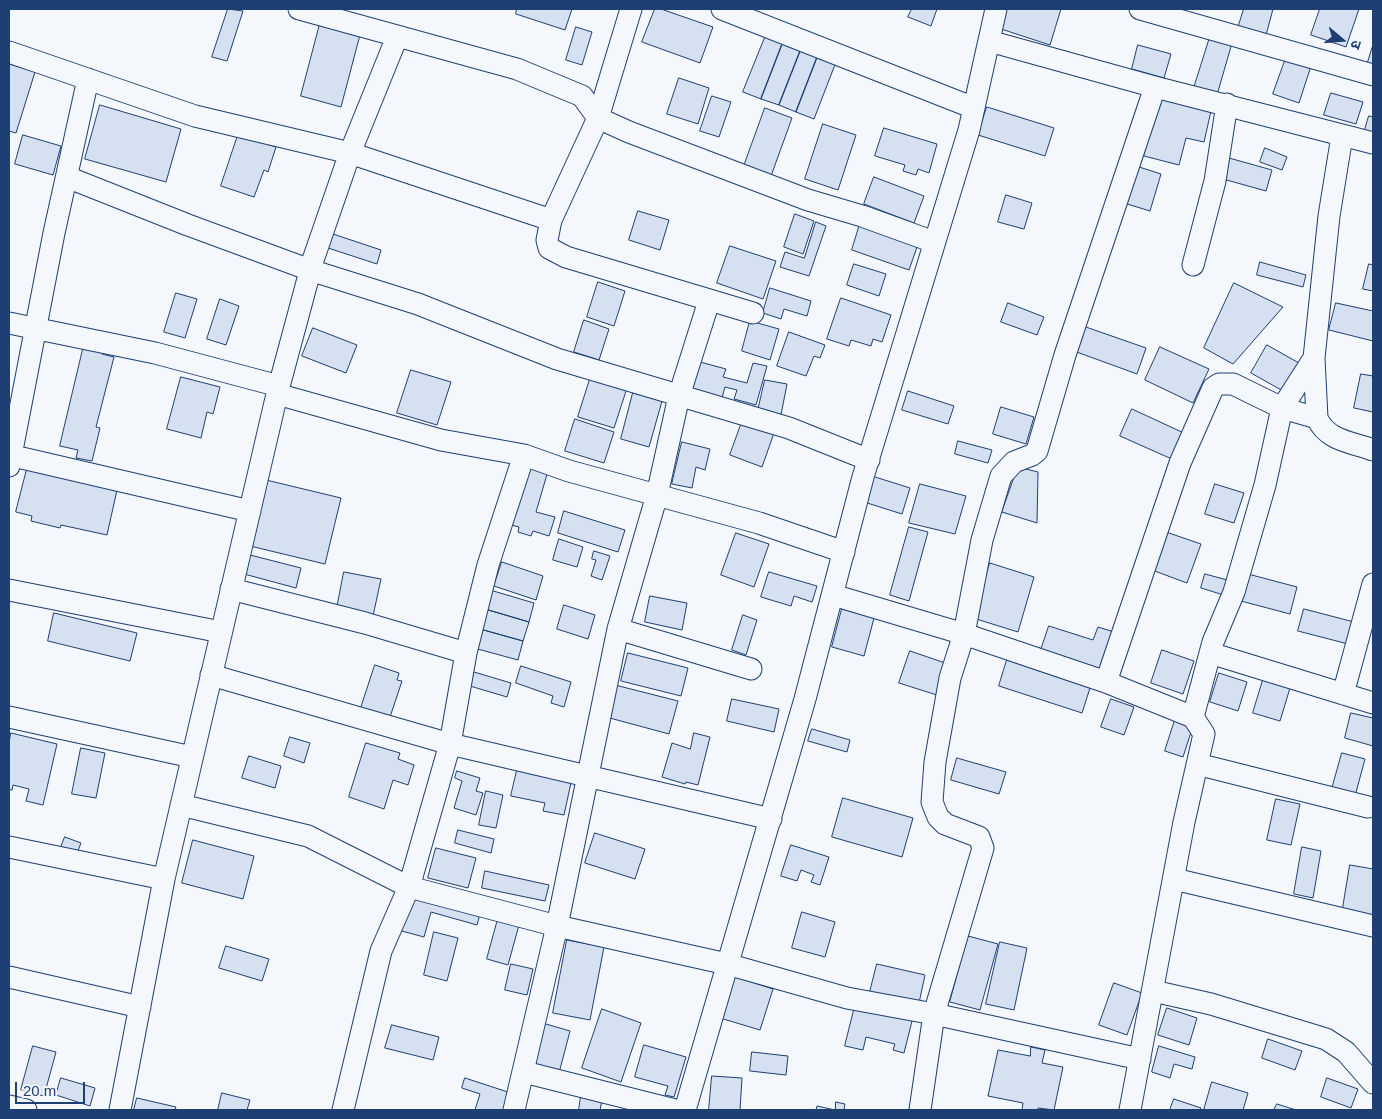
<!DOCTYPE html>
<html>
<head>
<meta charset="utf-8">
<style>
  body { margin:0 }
  #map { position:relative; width:1382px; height:1119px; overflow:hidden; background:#f4f7fb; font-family:Helvetica,"Noto Sans Devanagari",sans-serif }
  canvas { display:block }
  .frame { position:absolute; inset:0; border:10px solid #1d3f73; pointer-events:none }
  .north { position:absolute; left:1317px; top:15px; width:50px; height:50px; -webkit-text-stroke:4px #f4f7fb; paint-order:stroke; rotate:108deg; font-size:14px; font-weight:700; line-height:20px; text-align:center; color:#1d3f73 }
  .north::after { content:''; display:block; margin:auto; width:18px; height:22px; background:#1d3f73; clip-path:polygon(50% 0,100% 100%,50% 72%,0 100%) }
  .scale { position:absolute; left:15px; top:1082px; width:70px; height:22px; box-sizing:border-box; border:2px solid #1d3f73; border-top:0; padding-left:6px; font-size:15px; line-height:18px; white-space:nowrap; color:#1d3f73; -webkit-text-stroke:4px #f4f7fb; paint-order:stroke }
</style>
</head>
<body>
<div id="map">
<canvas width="1382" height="1119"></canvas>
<div class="frame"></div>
<div class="north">उ</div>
<div class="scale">20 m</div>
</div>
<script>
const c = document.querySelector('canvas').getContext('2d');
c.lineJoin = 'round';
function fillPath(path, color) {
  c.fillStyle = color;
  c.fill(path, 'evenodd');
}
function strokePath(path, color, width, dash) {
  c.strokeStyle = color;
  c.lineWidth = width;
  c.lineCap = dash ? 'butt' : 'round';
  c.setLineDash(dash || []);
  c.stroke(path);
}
const building = new Path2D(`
  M228,9L243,11L227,61L212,57Z
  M517,9H572L565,30L516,14Z
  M655,9H661L713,27L700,63L642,42Z
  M912,9H937L931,26L908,17Z
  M1004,9H1061L1050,45L998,28Z
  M1244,9H1273L1266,35L1238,28Z
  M1320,9H1359L1346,47L1311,35Z
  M321,20L361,31L341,107L301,96Z
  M576,27L592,32L582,65L566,60Z
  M766,35L783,42L761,99L743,92Z
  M1210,37L1232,43L1217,95L1194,88Z
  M783,42L801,49L779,105L761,99Z
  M1138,45L1171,54L1164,78L1132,69Z
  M1373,45V67L1367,65Z
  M801,49L818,55L796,112L779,105Z
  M818,55L836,62L814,119L796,112Z
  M1286,58L1311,66L1299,103L1273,94Z
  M9,64L35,72L16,133L9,131Z
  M679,78L709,88L698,124L667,114Z
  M1331,93L1363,102L1356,124L1324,115Z
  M712,96L731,102L719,137L700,131Z
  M1158,98L1211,111L1204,142L1186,138L1179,165L1144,156Z
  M100,105L181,129L166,182L85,159Z
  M987,107L1054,128L1045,156L978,135Z
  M765,108L792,118L771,176L744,166Z
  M1369,116L1373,117V135L1364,133Z
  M823,124L856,135L838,190L805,179Z
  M884,128L937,144L929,173L918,169L916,175L903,171L905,165L875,156Z
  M23,135L61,146L53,175L15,164Z
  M238,135L276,147L268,172L264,170L254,197L221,186Z
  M1265,148L1287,157L1282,170L1260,162Z
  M1229,158L1272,170L1266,191L1223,179Z
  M1136,166L1161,174L1150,211L1124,203Z
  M874,177L924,196L914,223L864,204Z
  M1006,195L1032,203L1024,229L998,222Z
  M638,211L669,220L660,250L629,240Z
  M795,214L814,221L803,254L784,247Z
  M816,222L826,226L809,276L780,267L785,252L804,258Z
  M860,224L918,244L909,270L852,250Z
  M330,233L381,250L377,264L325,247Z
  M730,246L776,261L763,299L717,283Z
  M1260,262L1306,275L1303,287L1257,275Z
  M854,264L886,274L879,296L847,285Z
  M1369,264L1373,265V291L1363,289Z
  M598,282L625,291L614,326L587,317Z
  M1234,283L1283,307L1233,364L1204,348Z
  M770,288L811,301L807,316L784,309L781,319L763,313Z
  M176,293L197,299L185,338L164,332Z
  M841,298L891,315L882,342L873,339L871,346L851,340L849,346L827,339Z
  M220,299L239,306L226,345L207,339Z
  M1008,303L1044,317L1037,335L1001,322Z
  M1336,303L1373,311V341L1329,330Z
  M584,320L609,329L599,360L574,352Z
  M750,321L779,329L770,360L742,351Z
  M1083,326L1146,348L1137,374L1074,351Z
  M313,328L357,345L346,373L302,356Z
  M789,332L825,345L820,358L814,356L806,376L777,366Z
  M84,345L103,350L102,354L114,357L96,427L100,428L92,461L76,458L78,450L60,446Z
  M1267,345L1299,363L1283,391L1251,373Z
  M1160,347L1209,369L1193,403L1145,380Z
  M700,362L726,369L723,377L747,383L753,363L767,366L756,405L734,399L737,390L725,387L722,398L692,390Z
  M411,370L451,382L437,425L397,413Z
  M1361,374L1373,376V412L1354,408Z
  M591,376L627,388L614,428L578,417Z
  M181,377L220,387L213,414L207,412L201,438L167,429Z
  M765,380L787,384L780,420L757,415Z
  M908,391L954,406L948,424L902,410Z
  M633,393L662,401L649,447L621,439Z
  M1001,407L1034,417L1026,444L993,434Z
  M1132,409L1186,434L1174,460L1120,436Z
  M575,419L614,432L604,463L565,451Z
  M742,422L774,433L762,467L730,455Z
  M958,441L992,450L988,463L955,454Z
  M682,442L710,449L705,470L696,467L692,488L672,484Z
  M525,464L548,471L536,512L555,517L549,536L533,531L531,536L518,532L519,527L507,524Z
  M1018,467L1038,472L1037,523L1002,512Z
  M27,469L117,490L107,535L61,525L60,528L31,521L32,516L16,512Z
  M872,476L910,488L902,514L864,502Z
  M266,480L341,498L325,564L250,546Z
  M920,484L966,496L955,534L909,523Z
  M1215,484L1244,493L1234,523L1205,514Z
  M564,511L625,530L618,552L558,533Z
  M909,527L928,532L909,601L890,595Z
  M1166,532L1201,544L1187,583L1152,570Z
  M736,533L769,544L754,587L721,575Z
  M559,539L583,547L577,567L553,560Z
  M594,551L610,556L602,580L591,576L596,560L592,559Z
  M250,555L301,568L296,588L244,574Z
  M502,562L543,576L536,600L494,586Z
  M990,563L1034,577L1018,632L973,618Z
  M344,572L381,579L373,616L337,608Z
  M769,572L817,586L812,602L794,596L791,606L761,597Z
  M1205,574L1231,581L1227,596L1201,588Z
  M1248,574L1297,587L1290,614L1241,601Z
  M490,590L534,603L529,622L485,609Z
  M650,596L687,603L682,630L645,622Z
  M564,605L595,615L588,639L557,629Z
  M485,609L529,622L523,641L480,629Z
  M842,609L874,618L864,656L832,647Z
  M1304,609L1358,623L1352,645L1298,631Z
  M54,613L137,633L130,661L48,641Z
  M743,615L757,620L746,655L732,650Z
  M1049,626L1093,640L1098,627L1114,632L1104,672L1041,650Z
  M480,629L523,641L518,660L474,648Z
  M1162,650L1194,661L1183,694L1151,683Z
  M910,651L951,665L940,696L899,683Z
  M628,653L688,668L681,696L621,681Z
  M1007,660L1090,688L1082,713L999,686Z
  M375,665L399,673L397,680L402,681L390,717L361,708Z
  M521,666L571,682L564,707L551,703L553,696L516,683Z
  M474,672L511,683L507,697L470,686Z
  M1219,673L1247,682L1238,711L1210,702Z
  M1263,680L1290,688L1280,721L1253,713Z
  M615,685L678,701L669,734L606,717Z
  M732,699L779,709L774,732L727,721Z
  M1111,699L1134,707L1124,735L1101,727Z
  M1351,713L1373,718V746L1345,738Z
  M1175,720L1193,726L1183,757L1165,751Z
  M812,729L850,740L847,752L808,741Z
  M11,733L57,744L43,805L26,801L29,789L13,785L12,790H9V744Z
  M694,733L710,737L698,785L686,782L685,784L662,777L672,743L690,749Z
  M290,737L310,743L304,763L284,756Z
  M366,743L400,753L398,759L414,765L408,785L393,780L384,809L349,797Z
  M81,748L105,753L96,798L72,794Z
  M1342,753L1365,759L1355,796L1332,789Z
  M249,756L281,766L275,788L242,778Z
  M957,758L1006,772L999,794L951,780Z
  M518,766L572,778L564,815L543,811L545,803L511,796Z
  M457,771L480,778L476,791L483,793L476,815L454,808L462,781L455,778Z
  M486,791L503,795L496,828L479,825Z
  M843,798L913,818L902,857L832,837Z
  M1276,799L1300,804L1291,845L1267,840Z
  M458,830L494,839L491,853L455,843Z
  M595,833L645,849L635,879L585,863Z
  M65,837L81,843L77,853L61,847Z
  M193,840L254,856L243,899L182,883Z
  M791,845L829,857L820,885L811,882L814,875L801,870L797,881L781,876Z
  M1302,847L1321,851L1313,898L1294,894Z
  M436,848L476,858L468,888L428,878Z
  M1350,865L1373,869V920L1342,914Z
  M485,871L549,885L545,901L482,888Z
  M408,894L480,914L477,925L431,912L424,937L398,930Z
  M802,912L835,922L825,957L792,948Z
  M498,919L519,925L508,965L487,959Z
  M434,932L458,938L447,981L424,975Z
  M968,936L998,944L980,1010L950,1002Z
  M567,940L604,947L590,1020L553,1013Z
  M1000,942L1027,948L1014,1010L986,1004Z
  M226,946L269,959L262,981L219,968Z
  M511,964L533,969L527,995L505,990Z
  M877,964L925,975L919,1003L870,992Z
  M733,976L773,989L760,1030L720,1018Z
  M1114,983L1142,993L1127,1035L1099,1025Z
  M856,1002L913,1017L904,1053L893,1050L895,1044L866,1037L863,1050L845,1046Z
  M1167,1008L1197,1018L1189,1045L1158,1035Z
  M602,1009L641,1023L621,1082L582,1068Z
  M539,1022L570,1031L559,1073L528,1065Z
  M392,1025L439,1037L433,1060L385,1048Z
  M1268,1039L1302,1051L1295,1070L1262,1058Z
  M644,1045L686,1057L674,1097L665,1095L668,1086L635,1077Z
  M33,1046L56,1052L44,1096L21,1090Z
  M1159,1046L1195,1057L1192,1069L1174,1064L1170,1078L1152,1072Z
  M1031,1047L1045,1050L1042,1063L1063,1067L1054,1110L1038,1108V1110H1022L1023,1103L988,1096L998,1050L1030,1056Z
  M752,1052L788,1056L786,1075L750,1071Z
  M712,1076L742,1078L740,1110H709Z
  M61,1078L95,1088L90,1106L56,1095Z
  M465,1078L514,1094L508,1110H475L480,1094L462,1088Z
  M1327,1078L1358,1089L1351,1108L1321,1097Z
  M1212,1082L1248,1093L1243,1110H1204Z
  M222,1093L250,1100L247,1110H218Z
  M581,1096L602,1100L600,1110H579Z
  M137,1098L176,1107L175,1110H134Z
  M1174,1099L1201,1108L1200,1110H1170Z
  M836,1102L845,1104L844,1110H816L817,1106L835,1110Z
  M1277,1104L1296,1110H1274Z`);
fillPath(building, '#d5e0f0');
strokePath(building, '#1d3f73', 1);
const street = new Path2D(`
  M299,9L517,69L582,96L598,118L629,132L808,200L862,216L934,242
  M631,9L598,118L551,220L547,240L549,248L566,257L753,313
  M722,9L974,108
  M1140,9L1373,75
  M989,41L1155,87L1373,143
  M9,52L195,116L350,153L551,220
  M67,177L188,225L310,270L418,304L557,359L789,428L869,460
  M1193,265L1215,181L1227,104
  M9,323L155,353L279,386
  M277,394L441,440L524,455L569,471L759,523L844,552
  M1317,418L1314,358L1329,216L1342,136
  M9,455L250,511
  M9,466L54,233L88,79
  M231,589L365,623L466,653
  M9,590L221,632
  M833,595L964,634L1106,682L1193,717L1204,734L1184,822L1130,1110
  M618,629L751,669
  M1210,653L1373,703
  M211,675L450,744L771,819
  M1106,682L1180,463L1213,388L1219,384H1233L1282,408L1317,418C1327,441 1352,442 1373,450
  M1343,694L1373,584
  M9,717L192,757
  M1193,717L1213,642L1234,592L1265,485L1282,408L1314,358
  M1197,764L1368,807
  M181,805L308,836L409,887L557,926L727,964L847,998L934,1014L1140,1059
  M9,847L164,879
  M1174,879L1373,926
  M9,977L140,1007
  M1153,991L1211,1004L1326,1039L1346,1052L1373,1083
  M524,1072L675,1110
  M9,1106L26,1110
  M120,1110L164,879L277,394L313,260L350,153L397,37
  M343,1110L381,951L409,887L450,744L466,653L488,565L524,455
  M514,1110L557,926L618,629L657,495L679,396L709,301
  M685,1110L805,699L863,477L969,130L996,9
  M920,1110L934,1014L983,848L979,837L945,824L938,817L932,802L935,762L950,678L964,634L982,540L1001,476L1014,462L1032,455L1037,451L1065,355L1155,87`);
strokePath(street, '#1d3f73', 23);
strokePath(street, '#f4f7fb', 21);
</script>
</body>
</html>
